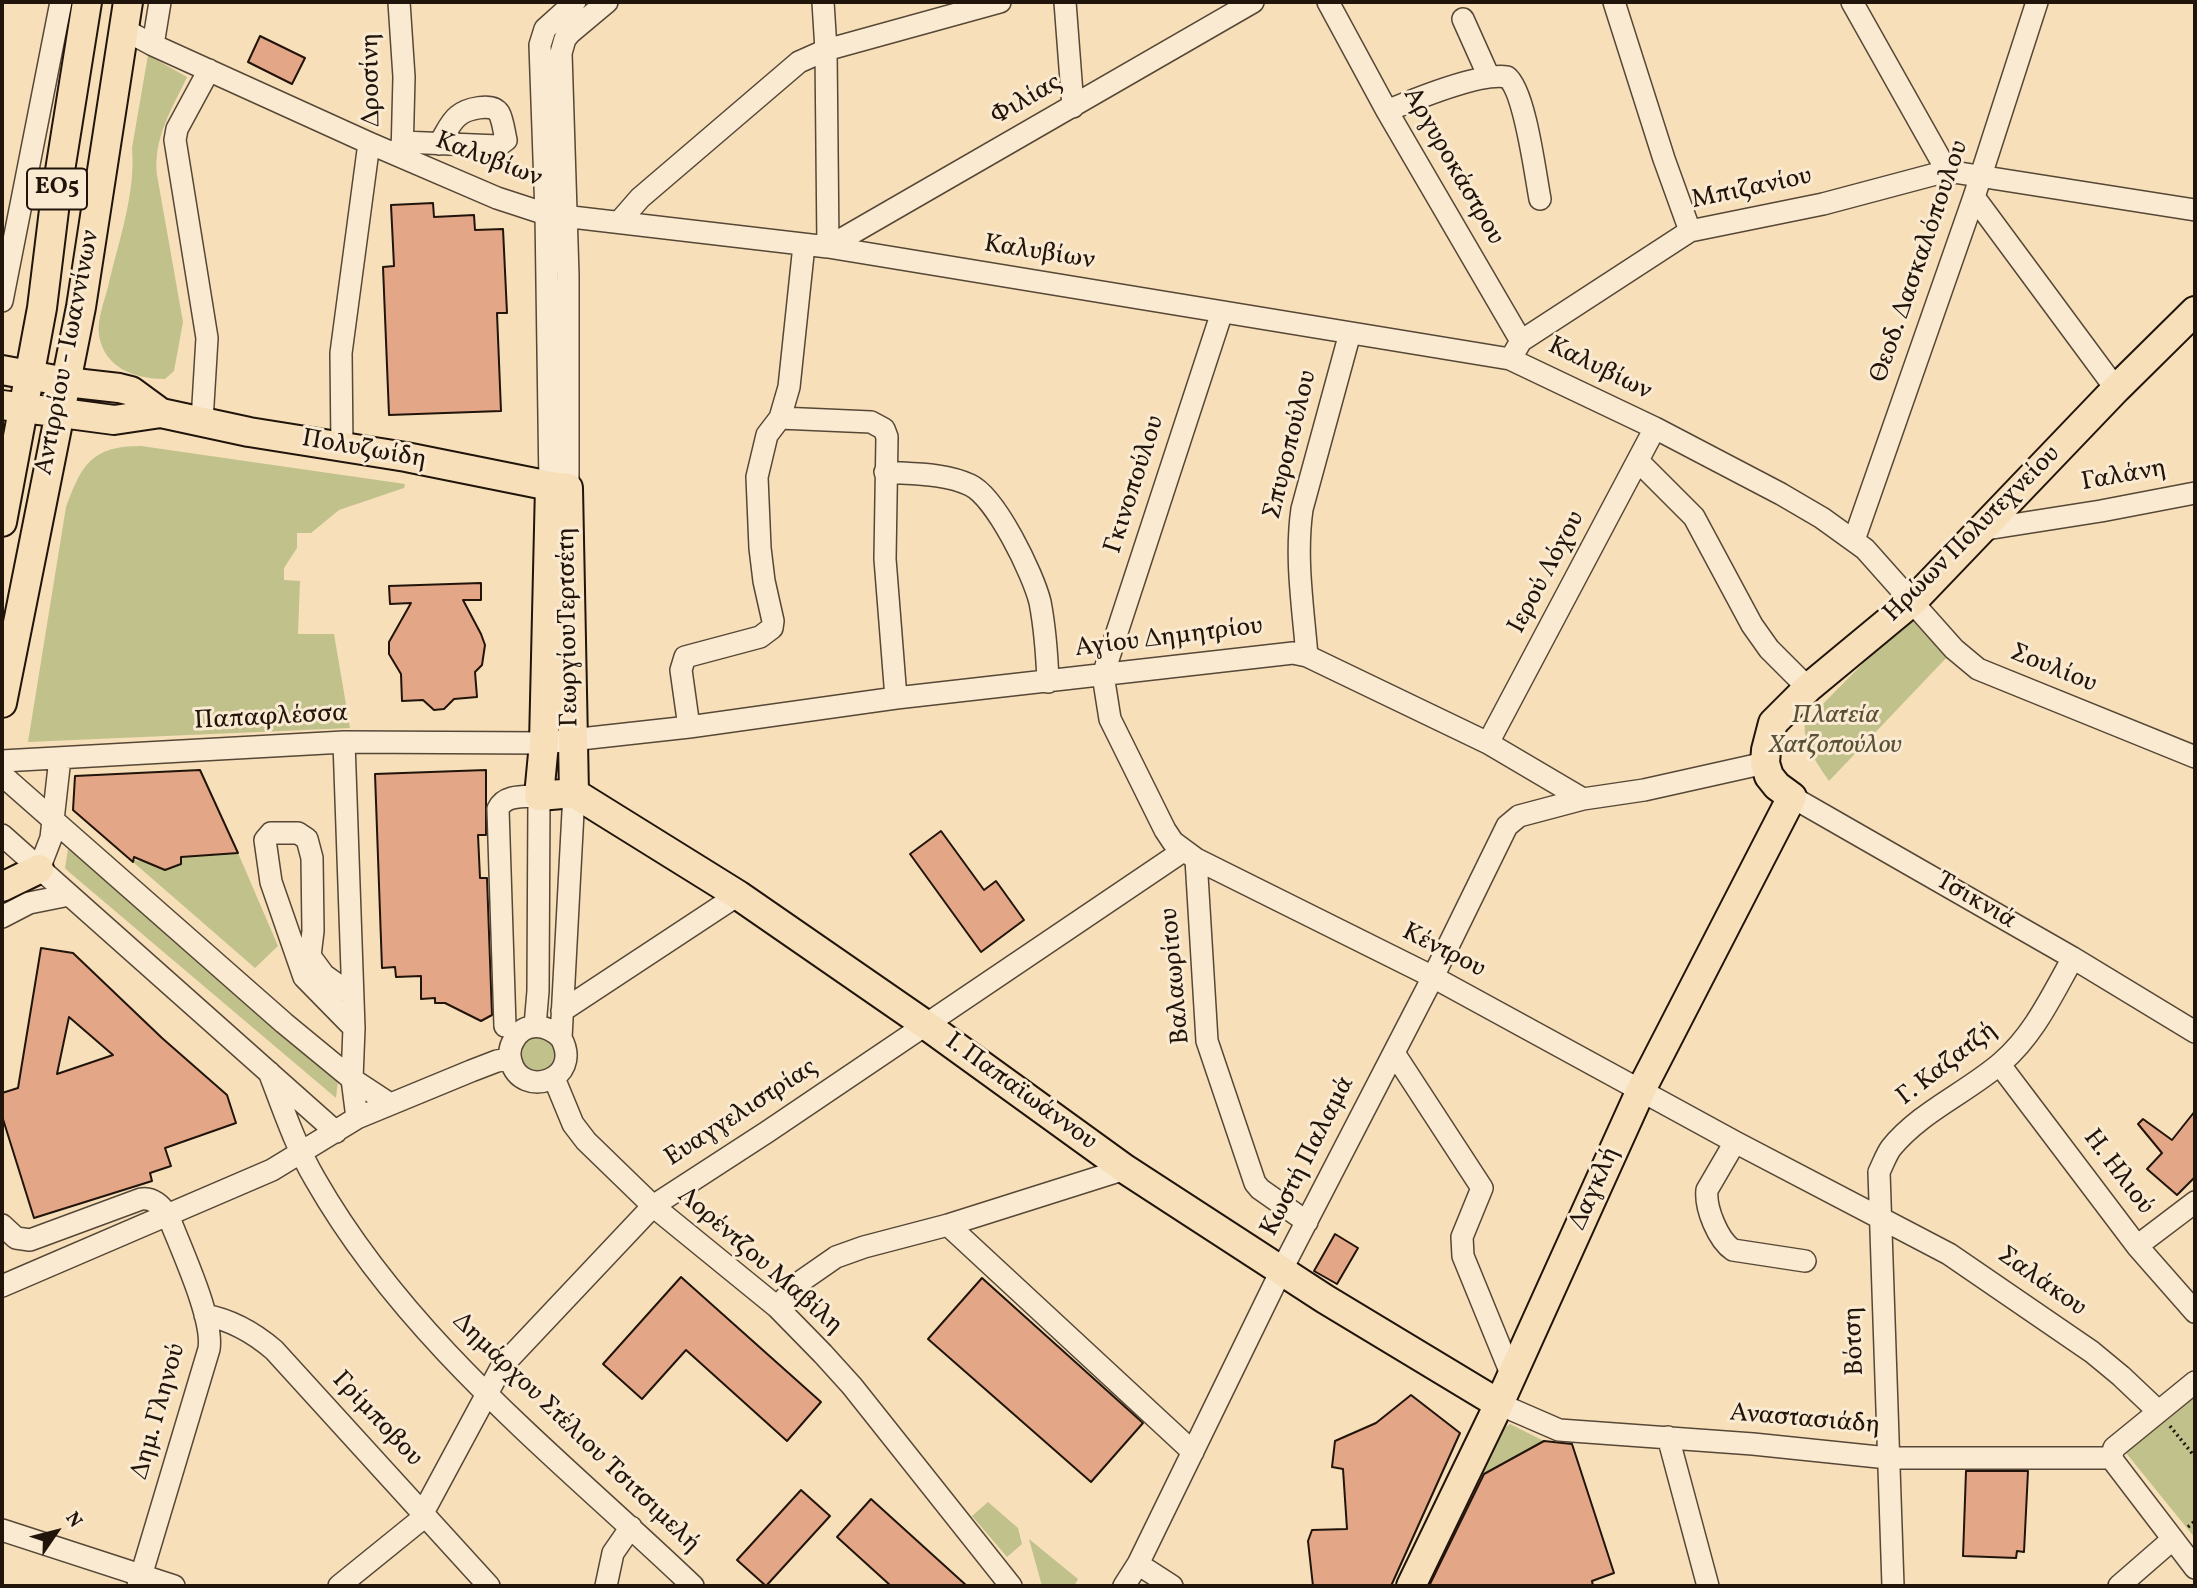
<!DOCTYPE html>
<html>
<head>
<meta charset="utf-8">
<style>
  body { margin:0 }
  #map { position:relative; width:2197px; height:1588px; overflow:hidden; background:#f7dfb9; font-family:Vollkorn,serif }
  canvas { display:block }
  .frame { position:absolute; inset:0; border:4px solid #20140b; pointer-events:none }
  .north { position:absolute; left:21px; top:1497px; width:70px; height:70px; -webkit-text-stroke:5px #faead2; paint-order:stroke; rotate:55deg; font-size:19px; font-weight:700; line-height:28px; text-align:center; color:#20140b }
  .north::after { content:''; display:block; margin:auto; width:24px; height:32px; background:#20140b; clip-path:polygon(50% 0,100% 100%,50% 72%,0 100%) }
</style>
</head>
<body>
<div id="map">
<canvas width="2197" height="1588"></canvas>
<div class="frame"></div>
<div class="north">N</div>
</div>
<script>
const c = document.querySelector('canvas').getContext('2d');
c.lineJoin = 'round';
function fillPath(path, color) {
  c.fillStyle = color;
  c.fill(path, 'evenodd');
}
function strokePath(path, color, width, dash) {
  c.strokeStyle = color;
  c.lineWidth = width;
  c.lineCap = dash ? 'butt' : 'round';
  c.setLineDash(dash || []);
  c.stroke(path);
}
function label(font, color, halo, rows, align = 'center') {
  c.font = font + ' Vollkorn,serif';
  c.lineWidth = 6;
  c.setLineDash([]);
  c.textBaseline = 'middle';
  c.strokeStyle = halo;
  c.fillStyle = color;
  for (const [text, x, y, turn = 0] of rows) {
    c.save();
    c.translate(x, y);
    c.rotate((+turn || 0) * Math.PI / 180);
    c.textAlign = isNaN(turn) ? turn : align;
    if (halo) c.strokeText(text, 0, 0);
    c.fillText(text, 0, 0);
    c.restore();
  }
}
fillPath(new Path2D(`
  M148,55L187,77C172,109 153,138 157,175L183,322L174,371L165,379C135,379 104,368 99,335C97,320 104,302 108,287C118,243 136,194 132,148Z
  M141,446L405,484L404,488L339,510L311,533H297V548L284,568V580L300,581L298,634H334L350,728L28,742L66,507C82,464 92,446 141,446Z
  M1916,614L1949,655L1829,781C1817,763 1802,744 1805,722L1909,617Z
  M68,849L338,1080L336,1098L69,872L65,868Z
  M238,853L278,946L255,968L133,862L134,860L147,862L165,870L181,864V857Z
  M532,1032L558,1042L554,1070L527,1073L517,1047Z
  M2195,1392V1538L2122,1448Z
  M1510,1424L1544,1441L1480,1475L1503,1429Z
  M988,1502L1018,1528L1022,1544L1007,1557L972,1516Z
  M1029,1539L1078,1579L1074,1586H1042Z`), '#c1c18c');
const building = new Path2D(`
  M260,36L305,58L292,84L248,62Z
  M433,203L434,217L474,215L475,230L503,229L507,313H497L501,411L389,415L383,267L394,266L391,205Z
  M481,583V600H463L481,634L485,645L482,665L475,672L477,697L454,699L444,709L434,710L423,700L402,701L401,674L389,654V642L411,603L390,604L389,586Z
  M200,770L238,853L181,857V864L165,870L134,857L133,862L73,810L75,776Z
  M486,770V835H478L480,878H487L492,1015L481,1021L445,1003H435V998L421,999V976L396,977L395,967L382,968L375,774Z
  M941,831L984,890L996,881L1024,920L981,952L910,854Z
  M41,948L73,953L162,1038L227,1095L236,1123L165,1148L171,1166L150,1173L152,1181L34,1218L2,1116V1093L18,1088ZM69,1017L113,1055L57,1074Z
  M2195,1111V1177L2177,1195L2147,1169L2162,1153L2138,1124L2143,1119L2172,1140Z
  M1335,1234L1358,1248L1337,1284L1314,1271Z
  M681,1277L821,1402L787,1441L686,1350L642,1399L603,1364Z
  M982,1278L1143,1423L1091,1482L928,1339Z
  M1411,1395L1460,1433L1391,1586H1313L1308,1541L1312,1530L1347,1529L1343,1469L1332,1467L1335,1441L1376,1423Z
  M1544,1441L1572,1444L1614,1573L1592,1581L1593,1586H1429L1484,1474Z
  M1966,1471H2028L2024,1552L2017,1551L2016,1558L1963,1556Z
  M801,1490L830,1516L766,1586L737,1560Z
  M871,1499L967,1586H891L837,1537Z`);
fillPath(building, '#e3a686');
strokePath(building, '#20140b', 2);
const minor = new Path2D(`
  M399,2L404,77L402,156
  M823,2L826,50L828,247L1253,2
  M1065,2L1073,107
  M1328,2L1387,111L1521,341L1514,353
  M1614,2L1664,159L1690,231
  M1852,2L1947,171
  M1463,19L1489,77
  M123,29L153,45L369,143L497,198L546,214L828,247L1510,359L1655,428L1781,494L1822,518L1865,549L1954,649L1978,669L2195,757
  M153,45L160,2
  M1387,111C1413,100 1480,72 1507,77C1525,91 1535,173 1540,199
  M402,142L498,146L506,140C504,132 503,120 499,113C492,102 466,109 458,116C450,122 445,135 439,144
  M1974,197L2116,389
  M620,221L640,198L799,62L826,50L1000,2
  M2,301L61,2
  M1222,312L1103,675L1110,719L1165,830L1173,842L1196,859L1433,977L1735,1142L1949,1254L2092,1352L2121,1376L2158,1411
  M1521,341L1690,231L1823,204L1947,171L2195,210
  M780,418L871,422L884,429L887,437L885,559L896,698
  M202,421L207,338L175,140L177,129L209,70
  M342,448L341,353L369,143
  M1639,462L1694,517L1752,625L1769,649L1808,688
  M885,472C912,474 945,473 970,485C996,497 1033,574 1040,602C1045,628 1047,656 1048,682
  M550,486L546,214L540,45L545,29L575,2
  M568,488V275L561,53L565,39L570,33L607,2
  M1980,530L2101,511L2195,493
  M1854,540L1974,197L2037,2
  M1307,656C1303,607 1295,558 1302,509L1350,333
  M689,727L681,670L685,657L760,637L772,628L773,621L764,581L760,548L757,477L767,435L780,418L789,387L804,245
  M344,742L354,1028L352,1079L357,1118
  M1488,743L1655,428
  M2,761L344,742L544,743L689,727L896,698L1293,653L1307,656L1488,743L1583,799L1644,790L1765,763
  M2,775L284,1023L352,1079L390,1104
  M1792,797L2073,958L2195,1032
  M2,835L336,1132
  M1196,859L1207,1041L1255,1183L1260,1189L1307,1222
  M39,869L51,838L60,758
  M2,917L29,903L69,895
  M352,995L324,975L310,956L313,931L312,858L307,839L298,833H271L265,840L271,882L304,977L354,1028
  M562,1011L738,895
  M505,1026L498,809C505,794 525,797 539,796L538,991L535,1026
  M561,1038C547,1024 525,1021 514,1040C510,1046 509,1054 511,1061C521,1100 584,1080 561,1038L574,793
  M1394,1053L1482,1188L1462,1237L1463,1256L1512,1376
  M2000,1065L2137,1246L2195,1312
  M269,1072C283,1108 295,1145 315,1179C408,1342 559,1458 693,1586
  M554,1078L573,1124L586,1141L653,1206L777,1307L823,1354L852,1386L1011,1586
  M1735,1142L1707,1190C1705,1208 1718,1240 1733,1250L1805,1261
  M2,1225L16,1238L30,1240L141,1199C153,1197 161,1206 168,1215C180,1247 214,1318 209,1349L138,1586
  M948,1225L1193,1452
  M2137,1246L2195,1202
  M2,1286L272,1170L357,1118L471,1071L497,1061L510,1059
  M777,1307L800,1282L836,1257L864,1247L948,1225L1125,1169
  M205,1315C232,1320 253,1332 274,1350L489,1586
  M1499,1404L1559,1430L1753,1444L1888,1458H2111
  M1668,1437L1708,1586
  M2111,1458L2195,1568
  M2111,1458L2114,1448L2195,1382
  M2,1530L174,1586
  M1138,1564L1172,1586
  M339,1586L418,1522L502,1366L653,1206L767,1132L1183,851
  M606,1586L613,1553L631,1527
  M1124,1586L1138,1564L1281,1271L1433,977L1507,826L1519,816L1583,799
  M1893,1586L1879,1172C1883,1164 1886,1155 1891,1148C1920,1112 1966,1093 2001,1063C2034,1035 2052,995 2073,958
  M2119,1586L2173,1539`);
const major = new Path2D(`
  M2,370L66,382L119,388L131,391L161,413
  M2,405L114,420L161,413L249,432L406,457L550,486L568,488L574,793
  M550,486L544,743L539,796L574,793L738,895L926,1025L1125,1169L1325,1299L1499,1404
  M2,522L42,308L55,202L87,2
  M2,703L81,307L128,2
  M2,887L39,869
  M1411,1586L1499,1404L1641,1090L1792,797L1777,786L1769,776L1765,763L1766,750L1773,723L1808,688L1913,601L2116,389L2195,311`);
strokePath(minor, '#564736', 24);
strokePath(major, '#20140b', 32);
strokePath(new Path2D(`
  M2170,1426L2195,1457
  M2188,1527L2195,1521`), '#20140b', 3.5, [2, 3.5]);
strokePath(minor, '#faead2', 21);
strokePath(major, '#f7dfb9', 28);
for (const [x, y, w] of [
  [57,189,60]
]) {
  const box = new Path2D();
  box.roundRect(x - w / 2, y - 20.5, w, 41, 5);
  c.fillStyle = '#faead2';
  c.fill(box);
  strokePath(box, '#20140b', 2);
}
label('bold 24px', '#20140b', null, [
  ["ΕΟ5",57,189]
]);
label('26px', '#20140b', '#faead2', [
  ["Δροσίνη",373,80,-91],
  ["Φιλίας",1027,101,-30],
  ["Καλυβίων",488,161,21],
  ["Αργυροκάστρου",1452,167,60],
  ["Μπιζανίου",1752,190,-12],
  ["Καλυβίων",1039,254,9],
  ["Θεοδ. Δασκαλόπουλου",1921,262,-71],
  ["Αντιρρίου - Ιωαννίνων",69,353,-79],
  ["Καλυβίων",1599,370,26],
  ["Σπυροπούλου",1292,445,-76],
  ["Πολυζωίδη",364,451,10],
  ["Γαλάνη",2124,477,-10],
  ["Γκινοπούλου",1136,485,-72],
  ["Ηρώων Πολυτεχνείου",1973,535,-45],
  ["Ιερού Λόχου",1548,573,-62],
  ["ΓεωργίουΤερτσέτη",570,627,-91],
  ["Αγίου Δημητρίου",1169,639,-7],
  ["Σουλίου",2053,670,22],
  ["Παπαφλέσσα",271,719,-3],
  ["Τσικνιά",1975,902,30],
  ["Κέντρου",1443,952,27],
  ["Βαλαωρίτου",1177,976,-95],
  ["Γ. Καζατζή",1948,1065,-38],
  ["Ι. Παπαϊωάννου",1020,1093,36],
  ["Ευαγγελιστρίας",742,1114,-33],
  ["Κωστή Παλαμά",1309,1157,-63],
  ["Η. Ηλιού",2117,1173,53],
  ["Δαγκλή",1596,1189,-66],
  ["Λορέντζου Μαβίλη",759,1262,41],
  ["Σαλάκου",2041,1283,35],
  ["Βότση",1856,1341,-92],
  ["Δημ. Γληνού",160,1412,-74],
  ["Γρίμποβου",376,1420,47],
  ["Αναστασιάδη",1805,1421,5],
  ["Δημάρχου Στέλιου Τσιτσιμελή",575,1434,44]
]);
label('italic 26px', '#585138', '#faead2', [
  ["Πλατεία",1835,717],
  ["Χατζοπούλου",1835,747]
]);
</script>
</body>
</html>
